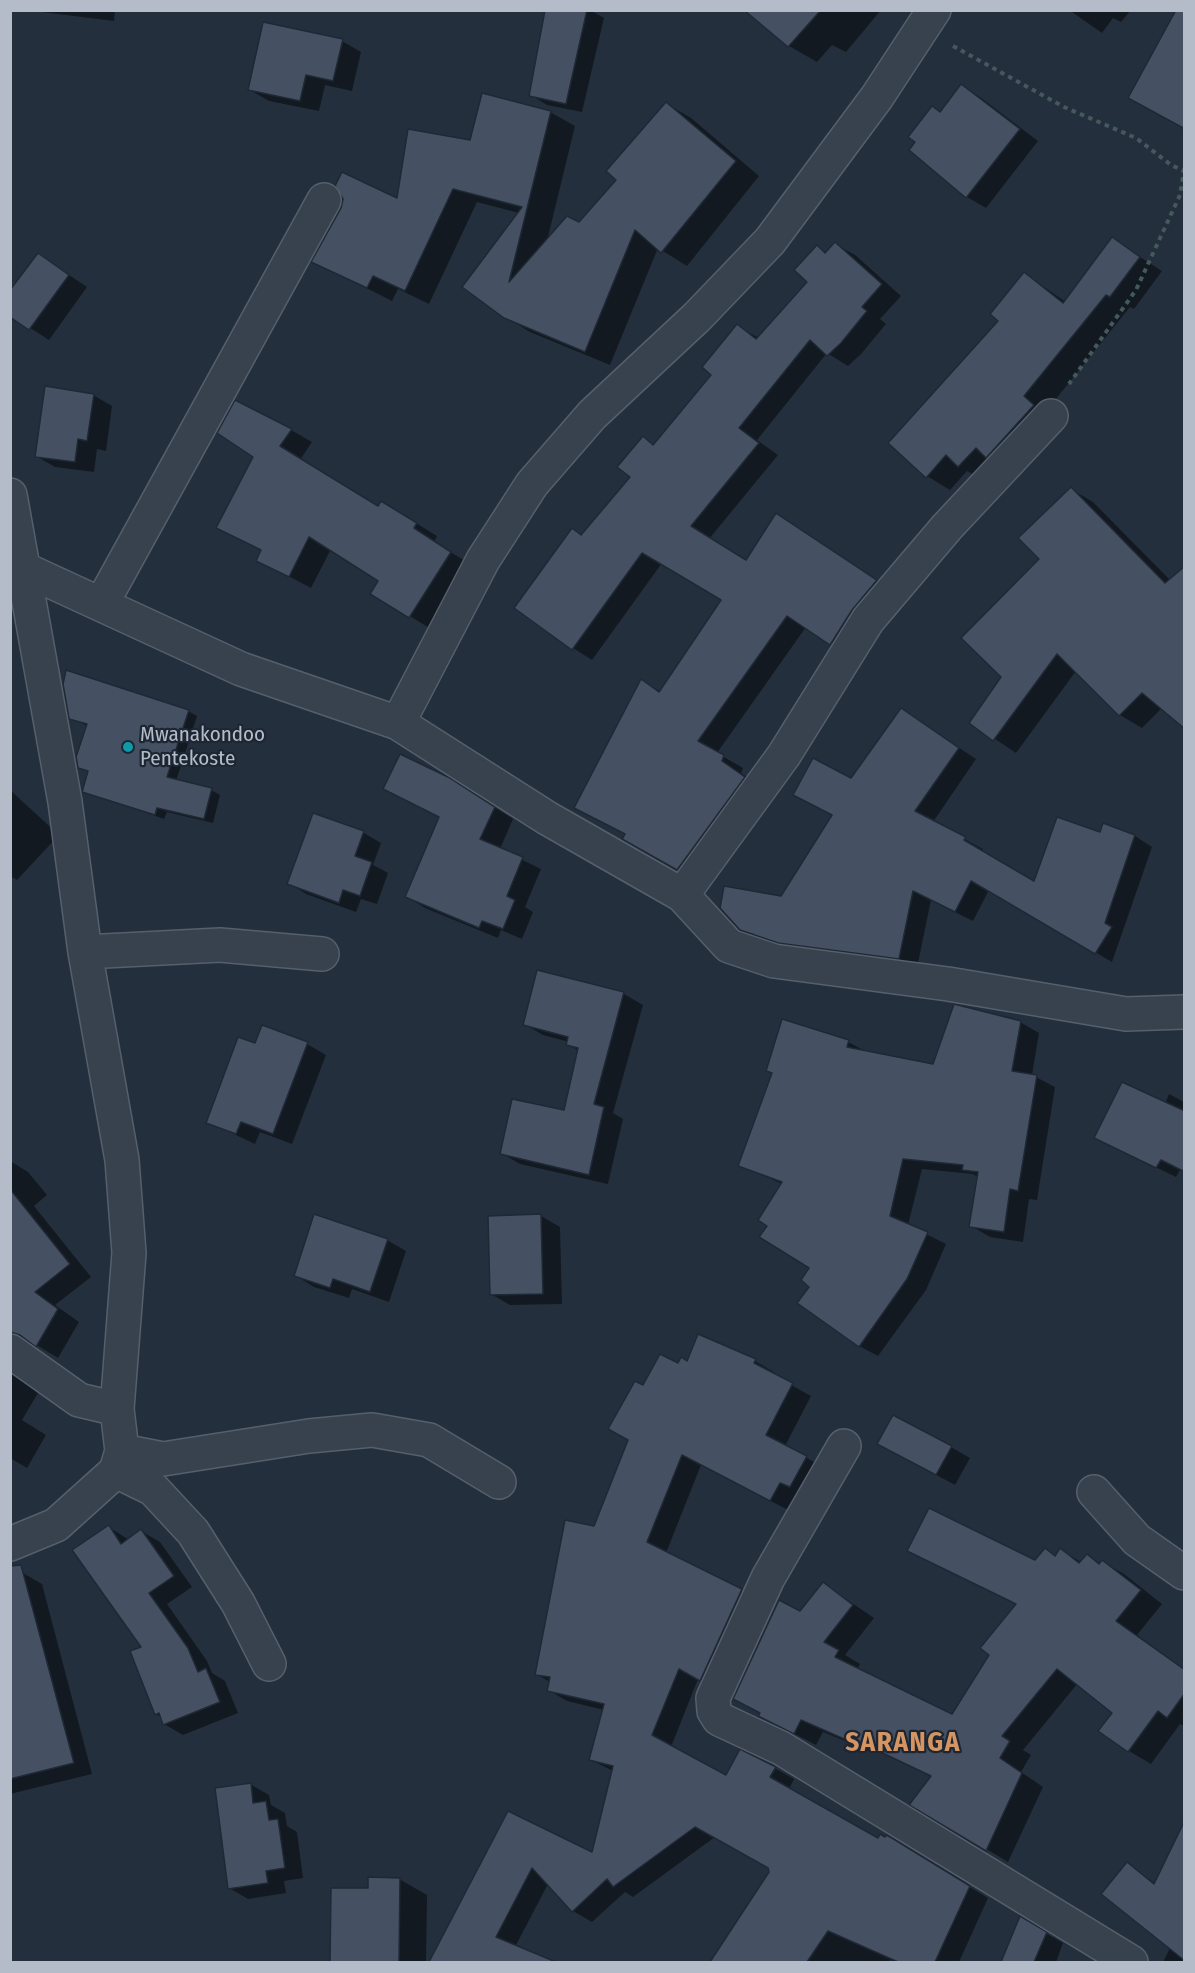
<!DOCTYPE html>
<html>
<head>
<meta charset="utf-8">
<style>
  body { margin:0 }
  #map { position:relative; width:1195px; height:1973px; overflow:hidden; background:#242f3e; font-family:"Fira Sans Condensed",sans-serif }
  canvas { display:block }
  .frame { position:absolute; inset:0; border:12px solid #b4bcc9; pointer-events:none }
</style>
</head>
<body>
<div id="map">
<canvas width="1195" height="1973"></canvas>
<div class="frame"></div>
</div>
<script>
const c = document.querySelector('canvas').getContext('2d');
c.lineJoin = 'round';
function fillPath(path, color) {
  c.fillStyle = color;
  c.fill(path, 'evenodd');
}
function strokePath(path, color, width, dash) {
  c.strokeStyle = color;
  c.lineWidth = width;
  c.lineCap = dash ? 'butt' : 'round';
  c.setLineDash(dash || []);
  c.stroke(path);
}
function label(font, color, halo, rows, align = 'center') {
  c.font = font + ' "Fira Sans Condensed",sans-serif';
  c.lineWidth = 4.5;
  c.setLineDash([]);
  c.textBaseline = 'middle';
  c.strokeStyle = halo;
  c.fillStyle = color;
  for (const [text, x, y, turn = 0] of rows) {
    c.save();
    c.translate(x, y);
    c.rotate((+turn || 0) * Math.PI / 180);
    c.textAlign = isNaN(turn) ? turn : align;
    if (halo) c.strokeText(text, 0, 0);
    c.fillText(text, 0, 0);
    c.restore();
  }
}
fillPath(new Path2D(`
  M26,10H115L114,21Z
  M547,10H590L604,18L582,112L547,105L531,95Z
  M881,10L846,52L832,45L817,62L789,46L747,11Z
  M1069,10H1131L1121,22L1113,18L1102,33Z
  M342,41L361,52L352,91L325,85L319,111L269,101L250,90Z
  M961,86L980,97L1038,141L986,208L967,197L911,150Z
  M667,104L691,118L759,176L687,266L658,248L610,365L530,332L505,317L464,286L519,213L477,202L429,304L398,289L392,301L313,261L398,200L471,142L550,112L575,126L547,241L580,223L618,180Z
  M1112,239L1162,271L1134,309L1130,307L1047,410L982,479L967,471L950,490L927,476L1025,274L1066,302Z
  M835,244L855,255L901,296L880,319L886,324L861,354L848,366L827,353L757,440L778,455L709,539L747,562L796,527L895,592L851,655L806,627L717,753L743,768L741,773L764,789L697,880L624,838L627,834L642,681L661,692L723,600L662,563L592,660L573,648L582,536L632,477L643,438L654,445L714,374L737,326L759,338L809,282L817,247L827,253Z
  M39,255L87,287L49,340L10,315Z
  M93,395L112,406L106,451L97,449L94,472L55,467L36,456Z
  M291,430L312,442L300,460L378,508L403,515L437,536L434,542L472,565L431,629L372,593L380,580L331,549L311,588L258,560L263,551L218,528Z
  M1071,489L1093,502L1170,580L1163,707L1142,728L1120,715L1076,671L1016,753L971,723L1003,677L1041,559Z
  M188,711L197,716L176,781L211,790L220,795L213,823L167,812L164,819L84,791L89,772L79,767L87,726L71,718Z
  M919,721L976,759L933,822L983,849L981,852L1035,883L1101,834L1104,825L1135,836L1152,847L1112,962L989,890L973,921L931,900L917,968L797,952L759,939L740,929L782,898L833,815L851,780Z
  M385,789L469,791L513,819L500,849L541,869L525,907L533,912L522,939L501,930L498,938L425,908L407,897L441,818Z
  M10,790L59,835L17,880L10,876Z
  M313,815L364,833L381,843L373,865L388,873L377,904L361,899L356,912L306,894L289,883Z
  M538,972L624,994L643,1005L613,1113L623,1119L608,1184L520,1164L501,1153L565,1112L579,1051L568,1044L569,1042L543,1035L524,1024Z
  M955,1006L1013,1018L1039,1033L1032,1075L1055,1087L1037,1200L1029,1199L1023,1242L990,1237L971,1226L978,1177L973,1174L922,1169L908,1225L946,1244L926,1290L878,1356L859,1346L811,1286V1268L769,1225L782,1184L740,1165L848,1042L867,1052L934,1066Z
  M263,1027L307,1044L326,1055L292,1144L260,1132L255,1144L208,1122L256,1045Z
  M1169,1094L1184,1102V1172L1180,1170L1176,1177L1096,1138L1165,1104Z
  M10,1161L28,1172L47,1195L34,1206L91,1277L55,1305L79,1322L58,1358L35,1344L24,1346L15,1373L38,1393L22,1420L46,1435L27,1468L10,1458Z
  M541,1216L560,1227L562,1304L510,1305L491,1294Z
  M387,1240L406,1251L389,1302L352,1289L349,1298L314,1287L296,1276Z
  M699,1335L755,1361L774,1372L773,1375L811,1396L785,1446L825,1468L790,1511L701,1465L666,1553L761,1601L720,1690L698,1679L671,1747L726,1777L771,1766L794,1779L789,1789L878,1840L906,1848L988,1898L959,1962H896L890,1960L889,1962H712L770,1872V1868L715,1837L633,1897L625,1892L592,1922L573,1911L548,1884L515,1947L553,1962H431L509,1813L593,1854L613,1771L591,1760L604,1710L567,1701L548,1690L550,1682L536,1674L630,1440L644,1387L678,1365L687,1363Z
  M951,1447L970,1458L955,1485L897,1454Z
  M109,1527L129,1540L141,1531L160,1542L192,1587L167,1604L207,1661L212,1673L225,1681L238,1713L183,1735L164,1724L161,1717L156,1714L144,1648Z
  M1045,1550L1056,1556L1061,1550L1081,1562L1087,1556L1101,1564L1103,1562L1124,1574L1162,1604L1137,1635L1184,1669V1726L1180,1724L1151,1764L1129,1751L1114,1712L1078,1683L1023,1750L1031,1755L1021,1772L1043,1787L1008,1862L912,1804L932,1777L876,1750L874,1753L823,1732L816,1745L760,1716L800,1613L824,1584L874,1618L845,1655L860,1664L857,1670L953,1716L991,1655L1017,1605L931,1563L1035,1562Z
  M23,1573L42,1584L92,1774L10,1794V1576Z
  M250,1784L269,1795L271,1805L285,1813L287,1826L297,1832L303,1878L284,1881L286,1893L248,1899L229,1888Z
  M1184,1823V1962H1163L1170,1948L1127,1864L1156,1884Z
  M399,1879L427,1895L426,1962H332L333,1889H369Z
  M1021,1919L1063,1943L1056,1962H1004Z`), '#0007');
const building = new Path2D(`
  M545,10H587L566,104L529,96Z
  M744,10H821L788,47Z
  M1176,10H1185V129L1128,98Z
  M263,22L343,39L333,81L306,75L300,101L248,90Z
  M961,84L1020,129L966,198L909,150L915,142L908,137L932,106L940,112Z
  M482,93L551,111L509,282L567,216L579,222L616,180L606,171L666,102L736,161L661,253L635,230L585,352L504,318L462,287L522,207L453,189L405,291L373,276L367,288L311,262L341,208L343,199L335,186L342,172L397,198L408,129L470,140Z
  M1112,237L1140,257L1110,297L1106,295L1024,396L1034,405L986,458L976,448L958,467L946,455L926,478L888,443L998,321L990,314L1024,272L1063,303Z
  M835,242L882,284L862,307L867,311L841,343L827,356L810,340L739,428L759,443L691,526L746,560L776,513L877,580L852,610L830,645L787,616L698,741L724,755L722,761L745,777L677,870L622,839L625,834L574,808L641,679L659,692L721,600L642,553L572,650L514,608L572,528L581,535L630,477L617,467L643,436L653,445L711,375L702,367L737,324L756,339L807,282L794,270L817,245L825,253Z
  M38,253L69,275L29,330L10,317V290Z
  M45,386L94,394L87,441L78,439L75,462L35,457Z
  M235,400L292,429L280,446L378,506L381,501L417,523L414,528L451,552L409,618L370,594L378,581L309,537L289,577L256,561L261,550L216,528L253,457L217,433Z
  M1071,487L1165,583L1185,566V729L1142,693L1119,716L1057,654L993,741L969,723L1001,677L961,638L1039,559L1018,538Z
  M66,670L189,710L167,777L212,788L204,819L157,808L155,815L82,792L88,771L78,768L76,757L87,724L69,719L63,684Z
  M901,708L959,748L915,811L966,837L964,840L1034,881L1057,817L1100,832L1103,823L1135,835L1105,923L1112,927L1095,954L971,881L955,912L913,891L899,959L778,943L740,930L720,908L724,886L781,896L832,815L793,795L813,758L851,778Z
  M400,754L450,778L495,807L480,839L523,857L507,896L515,900L503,929L482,921L479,928L405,897L439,817L383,789Z
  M313,813L364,831L355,856L372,862L360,896L343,890L339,903L287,884Z
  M537,970L624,992L594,1104L604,1107L589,1175L500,1154L512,1099L564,1110L578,1048L566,1045L568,1037L523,1025Z
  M954,1004L1021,1021L1012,1071L1037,1075L1018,1191L1010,1189L1004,1232L969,1227L978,1172L962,1170L963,1165L903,1159L890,1216L928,1232L907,1279L859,1347L797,1303L809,1287L801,1280L809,1268L759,1237L767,1226L758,1220L782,1182L738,1166L772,1073L766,1071L782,1019L849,1040L847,1047L933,1064Z
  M262,1025L308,1042L273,1134L241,1122L236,1134L206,1123L238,1037L255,1043Z
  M1122,1082L1185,1111V1172L1161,1160L1156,1168L1094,1138Z
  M10,1189L70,1264L35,1292L58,1309L36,1347L20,1335L10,1332Z
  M314,1214L388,1239L370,1292L333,1279L330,1288L294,1276Z
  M541,1214L543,1294L490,1295L488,1216Z
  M698,1334L756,1359L754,1363L793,1383L766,1435L807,1456L790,1487L780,1483L770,1501L682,1455L647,1542L742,1589L700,1681L679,1669L652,1735L726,1775L740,1749L776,1767L770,1777L878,1838L880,1834L885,1837L887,1835L970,1886L935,1962H898L828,1931L807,1962H710L769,1872L768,1868L695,1827L613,1887L607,1879L572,1912L532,1868L496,1937L556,1962H429L508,1811L592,1852L613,1766L589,1760L604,1704L547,1691L550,1677L535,1675L565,1520L594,1526L628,1440L608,1429L635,1381L643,1385L660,1354L678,1363L681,1357L687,1361Z
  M893,1415L952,1446L936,1475L877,1444Z
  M929,1508L1035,1560L1045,1548L1055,1556L1060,1548L1079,1563L1087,1554L1099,1564L1102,1560L1141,1590L1116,1621L1185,1670V1693L1167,1718L1158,1711L1128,1752L1098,1731L1112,1713L1057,1669L1002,1736L1010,1741L1000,1758L1022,1773L986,1851L909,1805L931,1776L853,1739L851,1742L801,1720L794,1734L758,1716L760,1713L733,1699L779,1600L800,1611L823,1582L853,1605L824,1642L839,1650L835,1657L952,1714L989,1655L980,1648L1016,1604L907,1551Z
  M109,1525L121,1544L141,1529L174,1576L149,1593L188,1648L198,1672L206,1668L220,1702L163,1725L159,1713L155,1715L130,1651L141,1647L72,1550Z
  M21,1565L74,1763L10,1779V1566Z
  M251,1783L253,1803L266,1801L269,1820L278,1819L285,1868L266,1871L268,1883L228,1889L215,1788Z
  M1185,1820V1961L1101,1894L1127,1862L1154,1884Z
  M368,1877L400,1878L399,1962H330L331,1888H368Z
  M1020,1916L1047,1932L1034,1962H1001Z`);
fillPath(building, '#455162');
strokePath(building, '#1f2835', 1.5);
const minor = new Path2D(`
  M10,495L65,802L85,952L122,1160L129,1253L117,1409L122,1451L116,1471L56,1525L10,1544
  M24,569L241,669L398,723L547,818L682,895L729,946L774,961L948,984L1126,1014L1184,1012
  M102,603L324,200
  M398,723L483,560L532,484L592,415L697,317L770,241L877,97L934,10
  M682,895L784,755L868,620L947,527L1051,416
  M85,952L220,945L322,954
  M10,1351L79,1400L117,1409
  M844,1446L768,1578L713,1698L714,1711L719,1719L781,1748L1131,1962
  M122,1451L163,1459L309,1436L372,1430L429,1440L499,1482
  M116,1471L153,1489L193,1532L238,1603L269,1664
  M1094,1492L1137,1540L1184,1573`);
strokePath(minor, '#565f6c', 36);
strokePath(new Path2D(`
  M953,46L1064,107L1136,138L1171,165L1184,171L1180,195L1136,290L1069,384`), '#44595c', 4, [4.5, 4.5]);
strokePath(minor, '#38414e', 33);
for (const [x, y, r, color] of [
  [128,747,6,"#0f9aa8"]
]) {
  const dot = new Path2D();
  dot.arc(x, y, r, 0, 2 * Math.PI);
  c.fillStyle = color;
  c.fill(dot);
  strokePath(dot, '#1d2633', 2);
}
label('21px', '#b4bcc9', '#1d2633', [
  ["Mwanakondoo",140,735],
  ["Pentekoste",140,759]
], 'left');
c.letterSpacing = '1.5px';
label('bold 27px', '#d59563', '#1d2633', [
  ["SARANGA",903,1743]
]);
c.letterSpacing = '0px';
</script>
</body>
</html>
